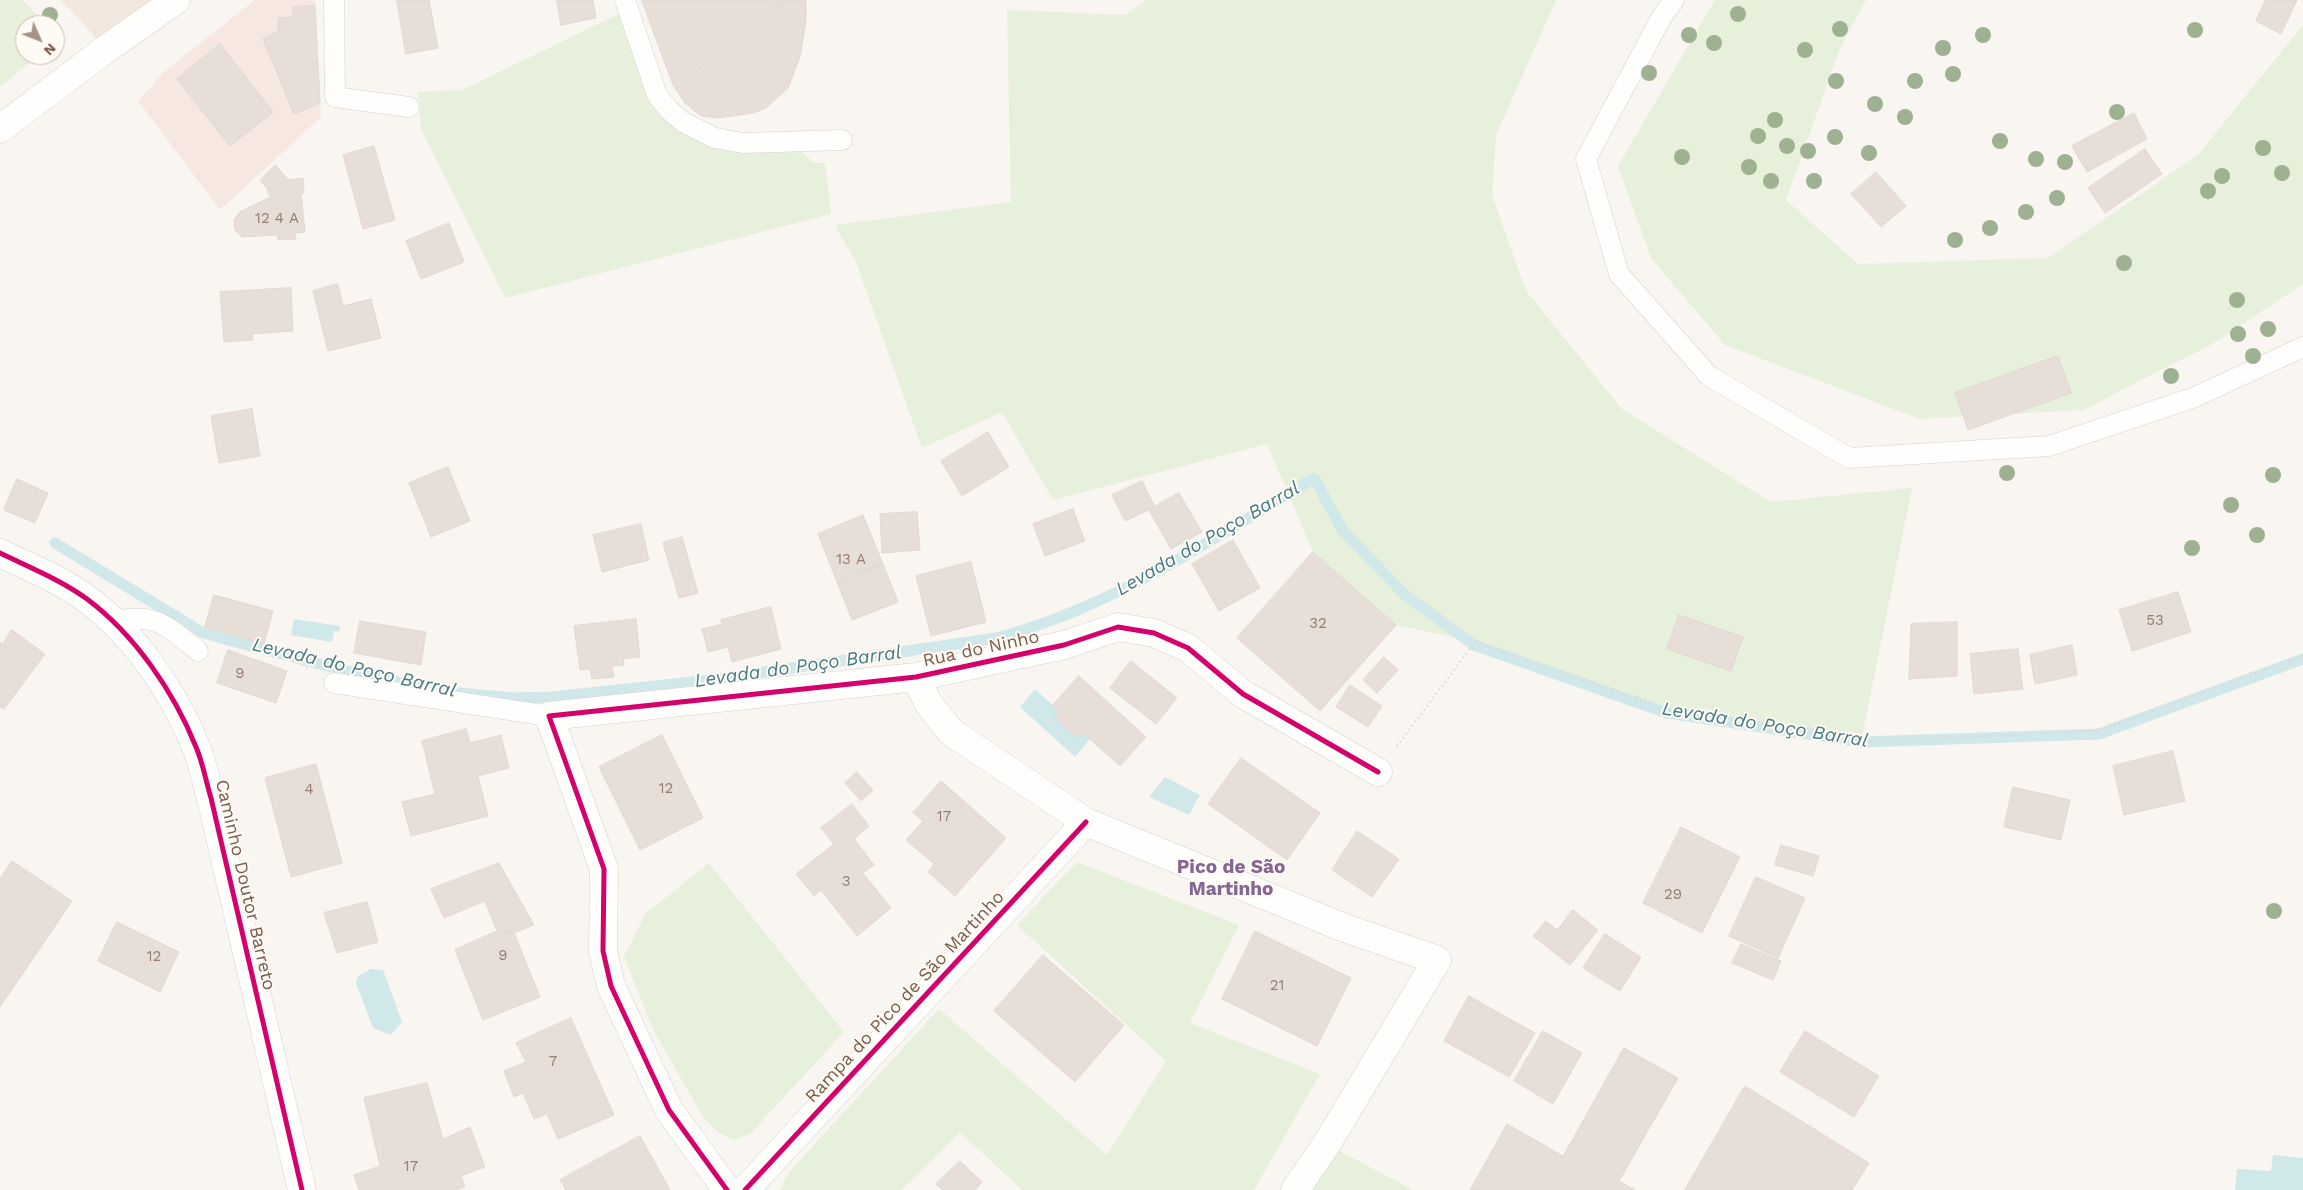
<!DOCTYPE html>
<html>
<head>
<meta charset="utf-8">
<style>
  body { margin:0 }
  #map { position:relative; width:2303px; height:1190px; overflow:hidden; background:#f9f5f0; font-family:"Work Sans",sans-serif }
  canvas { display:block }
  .north { position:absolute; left:15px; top:15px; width:50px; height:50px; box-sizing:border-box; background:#fffaf3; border:1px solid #cabbb1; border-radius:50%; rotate:134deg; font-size:14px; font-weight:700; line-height:20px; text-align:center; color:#7a5c4d }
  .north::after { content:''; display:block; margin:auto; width:18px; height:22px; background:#a69286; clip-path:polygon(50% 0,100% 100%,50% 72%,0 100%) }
</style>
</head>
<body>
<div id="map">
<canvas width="2303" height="1190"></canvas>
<div class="north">N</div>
</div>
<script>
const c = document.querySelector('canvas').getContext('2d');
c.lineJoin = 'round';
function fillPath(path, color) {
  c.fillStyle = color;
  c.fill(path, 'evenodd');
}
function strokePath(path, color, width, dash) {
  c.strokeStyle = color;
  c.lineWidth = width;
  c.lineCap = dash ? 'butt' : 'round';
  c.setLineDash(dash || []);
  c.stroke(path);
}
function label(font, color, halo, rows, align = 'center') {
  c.font = font + ' "Work Sans",sans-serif';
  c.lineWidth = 4;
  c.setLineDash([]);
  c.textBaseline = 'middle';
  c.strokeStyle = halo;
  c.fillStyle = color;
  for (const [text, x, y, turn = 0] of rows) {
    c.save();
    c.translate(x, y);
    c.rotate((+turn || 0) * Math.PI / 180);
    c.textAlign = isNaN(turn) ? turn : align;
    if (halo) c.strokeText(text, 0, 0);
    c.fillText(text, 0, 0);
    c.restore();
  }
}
fillPath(new Path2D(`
  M61,0H176L106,49Z`), '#f2e8de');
fillPath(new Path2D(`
  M255,0H315L321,117L220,210L138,101L166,70Z`), '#f6e8e1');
fillPath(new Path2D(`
  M0,0H23L46,25H25V55H39L0,87Z
  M1147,0H1556L1496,135L1492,195L1526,291L1622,409L1771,502L1912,488L1862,736L1668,710L1475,642L1396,625L1313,552L1267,444L1053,500L1002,412L922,448L856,262L835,225L1011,202L1007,10L1125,15Z
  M1715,0H1866L1840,48L1786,200L1858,264L2048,258L2198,155L2303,25V284L2212,344L2083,410L1920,419L1725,345L1651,258L1618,166Z
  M623,12L666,117L800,150L814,163H825L831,214L505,298L421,129L418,92L462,90Z
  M1077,862L1239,925L1190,1023L1320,1074L1254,1190H1022L960,1132L901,1190H780L790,1171L939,1009L1107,1155L1166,1061L1017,925Z
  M709,863L844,1032L750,1134L735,1140L719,1133L703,1117L653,1029L624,957L645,914Z
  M1336,1149L1413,1190H1312Z`), '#e7f0db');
fillPath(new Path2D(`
  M294,619L340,626L339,632L334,631L332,642L291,635Z
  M1035,689L1090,739L1075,757L1020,707Z
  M1165,777L1200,795L1189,815L1149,797Z
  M371,969L383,970L402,1022L391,1035L373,1028L356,983L358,976Z
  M2273,1155L2303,1158V1190H2235L2237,1169L2271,1171Z`), '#d0e8ea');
strokePath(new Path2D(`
  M55,543L203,633L339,669L420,687
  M460,693L513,698L553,697L710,680L996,638C1112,608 1212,539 1314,478L1343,531L1405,595L1474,645L1667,713L1862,742L2099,734L2303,659`), '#d0e8ea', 11);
const building = new Path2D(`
  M397,0H429L438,48L406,54Z
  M557,0H593L596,18L561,25Z
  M642,0H806V21L800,57L788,88L766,108L753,113L718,118L701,116L685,103L673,85Z
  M2266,0H2297L2281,34L2256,21Z
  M315,6L320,103L294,114L263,39L278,31V18L293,17V7Z
  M220,44L273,112L230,146L177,79Z
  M2134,113L2147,139L2087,172L2072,146Z
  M374,146L395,220L363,229L343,155Z
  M2145,149L2162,174L2105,213L2088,188Z
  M275,165L289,180L303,178L304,193H301L305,232L295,233L296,239L278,240L277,235L242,237L235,230L234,219L241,211L271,197L267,191L268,189L260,181Z
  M1876,172L1906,206L1881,227L1851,194Z
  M449,223L464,262L421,279L406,241Z
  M338,284L343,306L371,299L381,338L328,351L313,291Z
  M291,288L293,331L252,334L253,340L224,342L220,292Z
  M2058,356L2071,393L1968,430L1955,393Z
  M252,409L260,456L219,463L211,416Z
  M988,432L1009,467L962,496L941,461Z
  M448,467L470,521L431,537L409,483Z
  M17,479L48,493L35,523L4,510Z
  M1142,481L1155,507L1125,521L1112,495Z
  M1179,493L1202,532L1171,549L1149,510Z
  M1073,509L1085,541L1045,556L1033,524Z
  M917,512L920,550L882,553L880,514Z
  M863,515L883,564L837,582L818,534Z
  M641,524L649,560L602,572L593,535Z
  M682,537L698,593L679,598L663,543Z
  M1233,540L1260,588L1219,611L1192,564Z
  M1313,552L1396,625L1320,711L1237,638Z
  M971,562L986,622L931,636L916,576Z
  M883,564L898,602L852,620L837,582Z
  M2178,592L2191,632L2132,651L2119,610Z
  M214,595L273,611L264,644L205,627Z
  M771,607L781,649L732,662L728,647L708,652L702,629L722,624L721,620Z
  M1679,615L1743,637L1731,671L1667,649Z
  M636,619L640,657L623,659L624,665L612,666L614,677L592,679L590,669L580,670L574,626Z
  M360,621L426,632L421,665L354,653Z
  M1957,622V676L1909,679L1911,624Z
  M12,630L45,654L4,709L0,707V642L2,644Z
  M2072,645L2077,675L2035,684L2030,655Z
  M2018,649L2023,689L1974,694L1970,654Z
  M228,650L287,671L276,703L217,683Z
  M1384,657L1398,670L1377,693L1363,680Z
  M1131,661L1177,698L1156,724L1110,688Z
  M1079,676L1146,737L1120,766L1082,732L1077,738L1054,717L1059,711L1053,705Z
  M1350,685L1382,706L1368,727L1336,707Z
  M466,729L470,743L501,735L509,768L478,776L488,816L411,836L402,802L435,794L422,741Z
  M662,735L703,818L640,850L599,767Z
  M2173,751L2185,801L2124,815L2113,766Z
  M1241,758L1320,813L1287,860L1208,804Z
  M316,764L342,863L291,877L265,778Z
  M857,772L873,790L861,801L845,783Z
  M941,781L1006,838L955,896L928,872L934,864L906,840L923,821L913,813Z
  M2013,787L2070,800L2061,840L2004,827Z
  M852,804L869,826L854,839L874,865L863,873L891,908L857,936L821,890L814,896L796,874L834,844L821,828Z
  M1681,827L1740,857L1702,933L1643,903Z
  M1357,831L1399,859L1372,897L1332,870Z
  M1781,845L1819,856L1813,876L1775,865Z
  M12,861L72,901L0,1007V879Z
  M499,863L534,925L514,933L497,931L485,901L444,918L431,889Z
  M1756,877L1805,898L1778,958L1729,936Z
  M367,902L378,942L337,953L324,913Z
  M1573,910L1598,930L1570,965L1533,936L1546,921L1557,930Z
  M117,922L179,952L160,992L98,961Z
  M497,931L514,933L540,997L483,1020L455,950Z
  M1255,931L1351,978L1317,1046L1222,999Z
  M1605,934L1641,957L1620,991L1583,968Z
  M1741,944L1781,961L1773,980L1732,963Z
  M1043,955L1124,1025L1075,1082L994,1011Z
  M1469,996L1535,1033L1509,1077L1444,1041Z
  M571,1018L614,1115L558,1139L547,1114L534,1119L523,1093L514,1097L504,1071L526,1062L516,1043Z
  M1543,1031L1582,1053L1553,1104L1514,1081Z
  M1805,1031L1879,1076L1854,1117L1780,1072Z
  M1624,1048L1678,1078L1619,1181L1635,1190H1470L1507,1124L1563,1156Z
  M427,1083L443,1139L470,1127L485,1167L461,1176L465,1187L456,1190H359L354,1175L380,1166L364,1098Z
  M1745,1086L1869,1163L1852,1190H1685Z
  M640,1136L670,1190H566L560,1180Z
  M960,1161L982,1182L975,1190H943L936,1184Z`);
fillPath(building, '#e6ded7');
strokePath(building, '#e2d8d2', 1);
const lane = new Path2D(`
  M334,0L335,97L409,107
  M625,0L657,95L669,110L683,122L715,138L743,143L842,140
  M1674,0L1661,18L1586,159L1619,274L1709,376L1849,458L2049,446L2195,397L2303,347
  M113,622C154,611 167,626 198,651
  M334,683L549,716`);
const street = new Path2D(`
  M916,677L928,703L951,732L1086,822L1342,927L1437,960L1326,1145L1295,1190
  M727,1190L669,1110L611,986L603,951L604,869L549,716L916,677L1064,645L1118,627L1154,633L1188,648L1243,694L1378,772
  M745,1190L1086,822`);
const secondary = new Path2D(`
  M0,129L106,49L176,0
  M0,553C29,567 61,580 87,599C135,635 174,692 196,747C203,763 206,782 211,798L302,1190`);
strokePath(lane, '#d7d1cb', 21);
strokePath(street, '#d7d1cb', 29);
strokePath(secondary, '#d9d2cb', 29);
strokePath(new Path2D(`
  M101,0L103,2
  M684,81L782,0
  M225,644L297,662L310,669
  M1397,746L1475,642L1668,710L1862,736V742L2098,731L2303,656`), '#dcd5d0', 3, [1, 4]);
strokePath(lane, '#fefefd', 20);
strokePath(street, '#fefefd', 28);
strokePath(secondary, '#fefefd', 28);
strokePath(new Path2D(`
  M0,553C29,567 61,580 87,599C135,635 174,692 196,747C203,763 206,782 211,798L302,1190
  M727,1190L669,1110L611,986L603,951L604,869L549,716L916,677L1064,645L1118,627L1154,633L1188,648L1243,694L1378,772
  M745,1190L1086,822`), '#d6006c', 5);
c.fillStyle = '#9eb190';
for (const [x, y] of [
  [1738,14],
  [50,15],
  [1840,29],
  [2195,30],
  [1689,35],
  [1983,35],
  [1714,43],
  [1943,48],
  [1805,50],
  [1649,73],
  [1953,74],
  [1836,81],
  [1915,81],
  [1875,104],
  [2117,112],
  [1905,117],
  [1775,120],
  [1758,136],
  [1835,137],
  [2000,141],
  [1787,146],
  [2263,148],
  [1808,151],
  [1869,153],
  [1682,157],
  [2036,159],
  [2065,162],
  [1749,167],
  [2282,173],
  [2222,176],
  [1771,181],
  [1814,181],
  [2208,191],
  [2057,198],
  [2026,212],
  [1990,228],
  [1955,240],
  [2124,263],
  [2237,300],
  [2268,329],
  [2238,334],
  [2253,356],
  [2171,376],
  [2007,473],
  [2273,475],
  [2231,505],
  [2257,535],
  [2192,548],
  [2274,911]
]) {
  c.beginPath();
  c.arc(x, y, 8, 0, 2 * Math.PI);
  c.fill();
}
label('15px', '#977e72', null, [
  ["12 4 A",277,219],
  ["13 A",851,560],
  ["53",2155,621],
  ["32",1318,624],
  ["9",240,674],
  ["12",666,789],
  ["4",309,790],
  ["17",944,817],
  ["3",846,882],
  ["29",1673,895],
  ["9",503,956],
  ["12",154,957],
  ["21",1277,986],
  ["7",553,1062],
  ["17",411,1167]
]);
label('18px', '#7a5c4d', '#fffaf3', [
  ["Rua do Ninho",981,649,-12],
  ["Caminho Doutor Barreto",245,885,77],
  ["Rampa do Pico de São Martinho",905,997,-47]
]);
label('italic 19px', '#437c86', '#fffaf3', [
  ["Levada do Poço Barral",1208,539,-30],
  ["Levada do Poço Barral",798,667,-8],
  ["Levada do Poço Barral",354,668,13],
  ["Levada do Poço Barral",1765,725,9]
]);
label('bold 19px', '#846695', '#fffaf3', [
  ["Pico de São",1231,867],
  ["Martinho",1231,889]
]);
</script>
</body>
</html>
